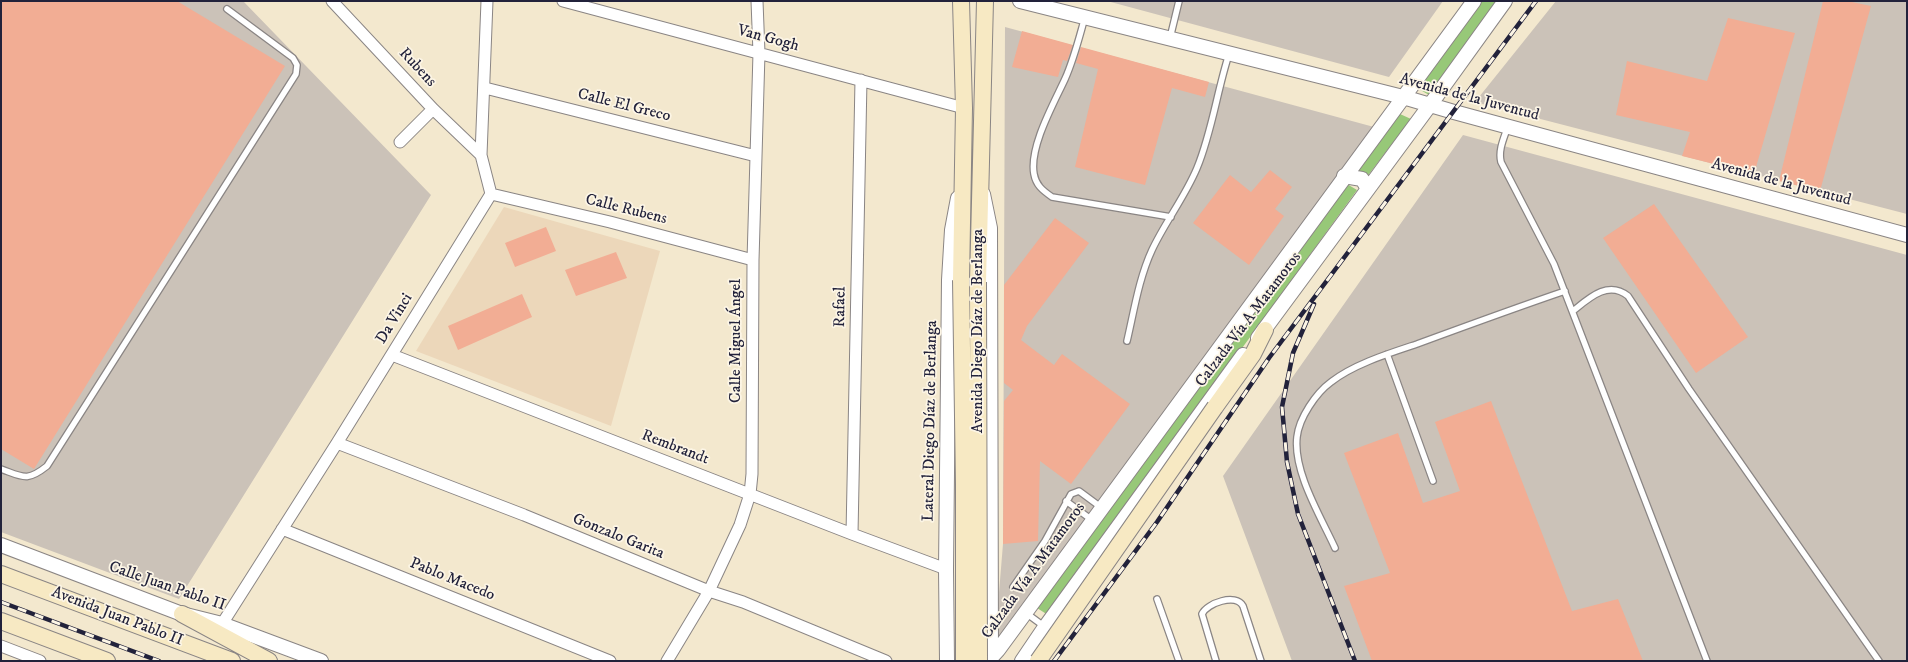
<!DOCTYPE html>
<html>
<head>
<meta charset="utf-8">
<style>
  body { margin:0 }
  #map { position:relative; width:1908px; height:662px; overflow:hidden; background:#f3e8ce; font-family:"IM FELL DW Pica",serif }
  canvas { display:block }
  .frame { position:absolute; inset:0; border:2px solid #22223b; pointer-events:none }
</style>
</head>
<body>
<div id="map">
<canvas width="1908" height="662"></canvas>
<div class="frame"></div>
</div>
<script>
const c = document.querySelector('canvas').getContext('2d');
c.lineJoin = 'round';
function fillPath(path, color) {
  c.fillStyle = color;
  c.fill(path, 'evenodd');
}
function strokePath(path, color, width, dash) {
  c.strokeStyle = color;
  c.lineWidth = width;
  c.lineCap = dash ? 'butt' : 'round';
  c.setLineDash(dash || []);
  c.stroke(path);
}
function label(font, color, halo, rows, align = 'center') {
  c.font = font + ' "IM FELL DW Pica",serif';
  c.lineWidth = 3.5;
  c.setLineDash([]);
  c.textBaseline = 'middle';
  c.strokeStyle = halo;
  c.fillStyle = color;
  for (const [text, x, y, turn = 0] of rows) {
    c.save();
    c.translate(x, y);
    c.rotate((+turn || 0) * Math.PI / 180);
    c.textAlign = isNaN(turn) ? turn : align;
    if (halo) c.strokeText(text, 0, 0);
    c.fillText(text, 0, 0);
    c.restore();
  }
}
fillPath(new Path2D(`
  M504,207L660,251L611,426L416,351Z`), '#ecd7ba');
fillPath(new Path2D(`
  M1,1H243L431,195L179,599L1,532Z
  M1107,1H1443L1389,77Z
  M1556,1H1907V214L1475,102Z
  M1005,27L1374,127L995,641L1003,544Z
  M1463,135L1907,255V661H1292L1223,476Z`), '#cbc2b8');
fillPath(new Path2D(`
  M1480,1H1496L1429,95L1417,88Z
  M1400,114L1411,119L1366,178L1355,172Z
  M1347,184L1357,190L1048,615L1037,608Z`), '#97c878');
fillPath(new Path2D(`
  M1,1H177L285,66L34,469L1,449Z
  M1823,1H1847L1871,6L1820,191L1779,181Z
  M1728,18L1795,33L1754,174L1682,156L1690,132L1616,115L1627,61L1707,81Z
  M1022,31L1073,45L1067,61L1063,60L1058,77L1012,67Z
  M1081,47L1209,82L1205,97L1172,88L1145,185L1075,167L1098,69L1076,63Z
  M1270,170L1292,187L1275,209L1284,216L1249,265L1193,223L1230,175L1251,192Z
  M1654,204L1748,337L1696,373L1603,238Z
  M1055,218L1089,243L1027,326L1021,340L1054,365L1062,354L1130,404L1071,484L1040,461L1038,541L1003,544L1004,401L1013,390L1004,383V285Z
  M546,227L556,251L515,267L505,243Z
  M616,252L627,278L576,296L565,270Z
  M522,294L532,317L458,350L448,326Z
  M1491,401L1572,611L1618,599L1643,661H1372L1344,586L1390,573L1344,453L1398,433L1423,503L1460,491L1435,422Z`), '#f2ad94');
const service = new Path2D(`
  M1085,17C1079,38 1074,59 1065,79C1054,103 1029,147 1034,174C1036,185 1042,190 1052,197L1171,217
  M1170,38L1179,1
  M1508,126C1504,138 1498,150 1501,162L1554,264L1707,661
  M1573,311C1589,298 1608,280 1628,296L1689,389L1879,661
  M1127,341C1134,311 1139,278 1152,250C1165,222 1185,197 1197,168C1212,132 1217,91 1229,54
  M1387,354L1433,481
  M1,469C23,477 27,482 47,466L296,74L297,65L293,58L227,9
  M1066,501L1092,520
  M1335,548C1321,517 1293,472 1297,437C1299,418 1316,393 1331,382C1354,364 1390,353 1417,344C1466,326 1515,308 1565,291
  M1013,587L1045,541L1071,494L1079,491L1102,508
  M1157,599L1179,661
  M1026,613L1045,627
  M1216,661L1202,614C1207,603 1236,593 1243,606L1261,661`);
const minor = new Path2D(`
  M332,1L433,109L481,155
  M563,1L964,108
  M485,88L756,156
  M400,142L433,109
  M491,194L610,222L753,260
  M392,355L852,534L946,569
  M337,443L524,515L709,591L743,602L886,661
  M282,529L610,661
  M852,534L861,80
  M222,624L337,443L491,194L481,155L487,1
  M1,646L40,661
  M667,661L709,591L740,525L750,494L752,474L753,260L759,53L757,1`);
const tertiary = new Path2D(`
  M1020,1L1403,97L1454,112L1907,235
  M1344,176L1362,179L1368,189
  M983,194L990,228L991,661
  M1258,338L1430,105L1505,1
  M1,545L182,614L222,624L321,661
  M947,661L946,569L949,280L952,230L958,198
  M988,661L998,650L1474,1
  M1022,661L1045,627L1243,355`);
const secondary = new Path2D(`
  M961,280L964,108L961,1
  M978,282L985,1
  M1215,407L1253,354L1265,330
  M1,574L232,661
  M182,614L269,661
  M1,621L107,661`);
strokePath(service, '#8a8584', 8);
strokePath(minor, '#8a8584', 13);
strokePath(tertiary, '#8a8584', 16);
strokePath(secondary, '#8a8584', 18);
strokePath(service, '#fff', 5.5);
strokePath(minor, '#fff', 11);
strokePath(tertiary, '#fff', 14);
strokePath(secondary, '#f7e9c3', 16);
const rail = new Path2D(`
  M1314,304L1293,353L1282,407L1287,462L1298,514L1355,661
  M1,602L159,661
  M1054,661L1157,522L1269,358L1536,1`);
strokePath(rail, '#22223b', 4.5);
strokePath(rail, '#fcf5e5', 3, [9]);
const secondaryBridge = new Path2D(`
  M961,280L964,485V661
  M978,282L979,661
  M1038,661L1215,407`);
strokePath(secondaryBridge, '#8a8584', 18, []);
strokePath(secondaryBridge, '#f7e9c3', 16);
label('16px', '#22223b', '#fcf5e5', [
  ["Van Gogh",768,39,15],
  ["Rubens",417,68,47],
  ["Avenida de la Juventud",1469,98,15],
  ["Calle El Greco",624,106,14],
  ["Avenida de la Juventud",1781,183,15],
  ["Calle Rubens",626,210,14],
  ["Rafael",841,307,-89],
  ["Da Vinci",395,319,-59],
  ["Calzada Vía A Matamoros",1249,320,-53],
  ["Avenida Diego Díaz de Berlanga",979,331,-90],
  ["Calle Miguel Ángel",737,341,-90],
  ["Lateral Diego Díaz de Berlanga",931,421,-89],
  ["Rembrandt",675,448,21],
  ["Gonzalo Garita",618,537,22],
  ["Calzada Vía A Matamoros",1034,571,-54],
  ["Pablo Macedo",452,580,22],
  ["Calle Juan Pablo II",167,587,19],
  ["Avenida Juan Pablo II",117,617,21]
]);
</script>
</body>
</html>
